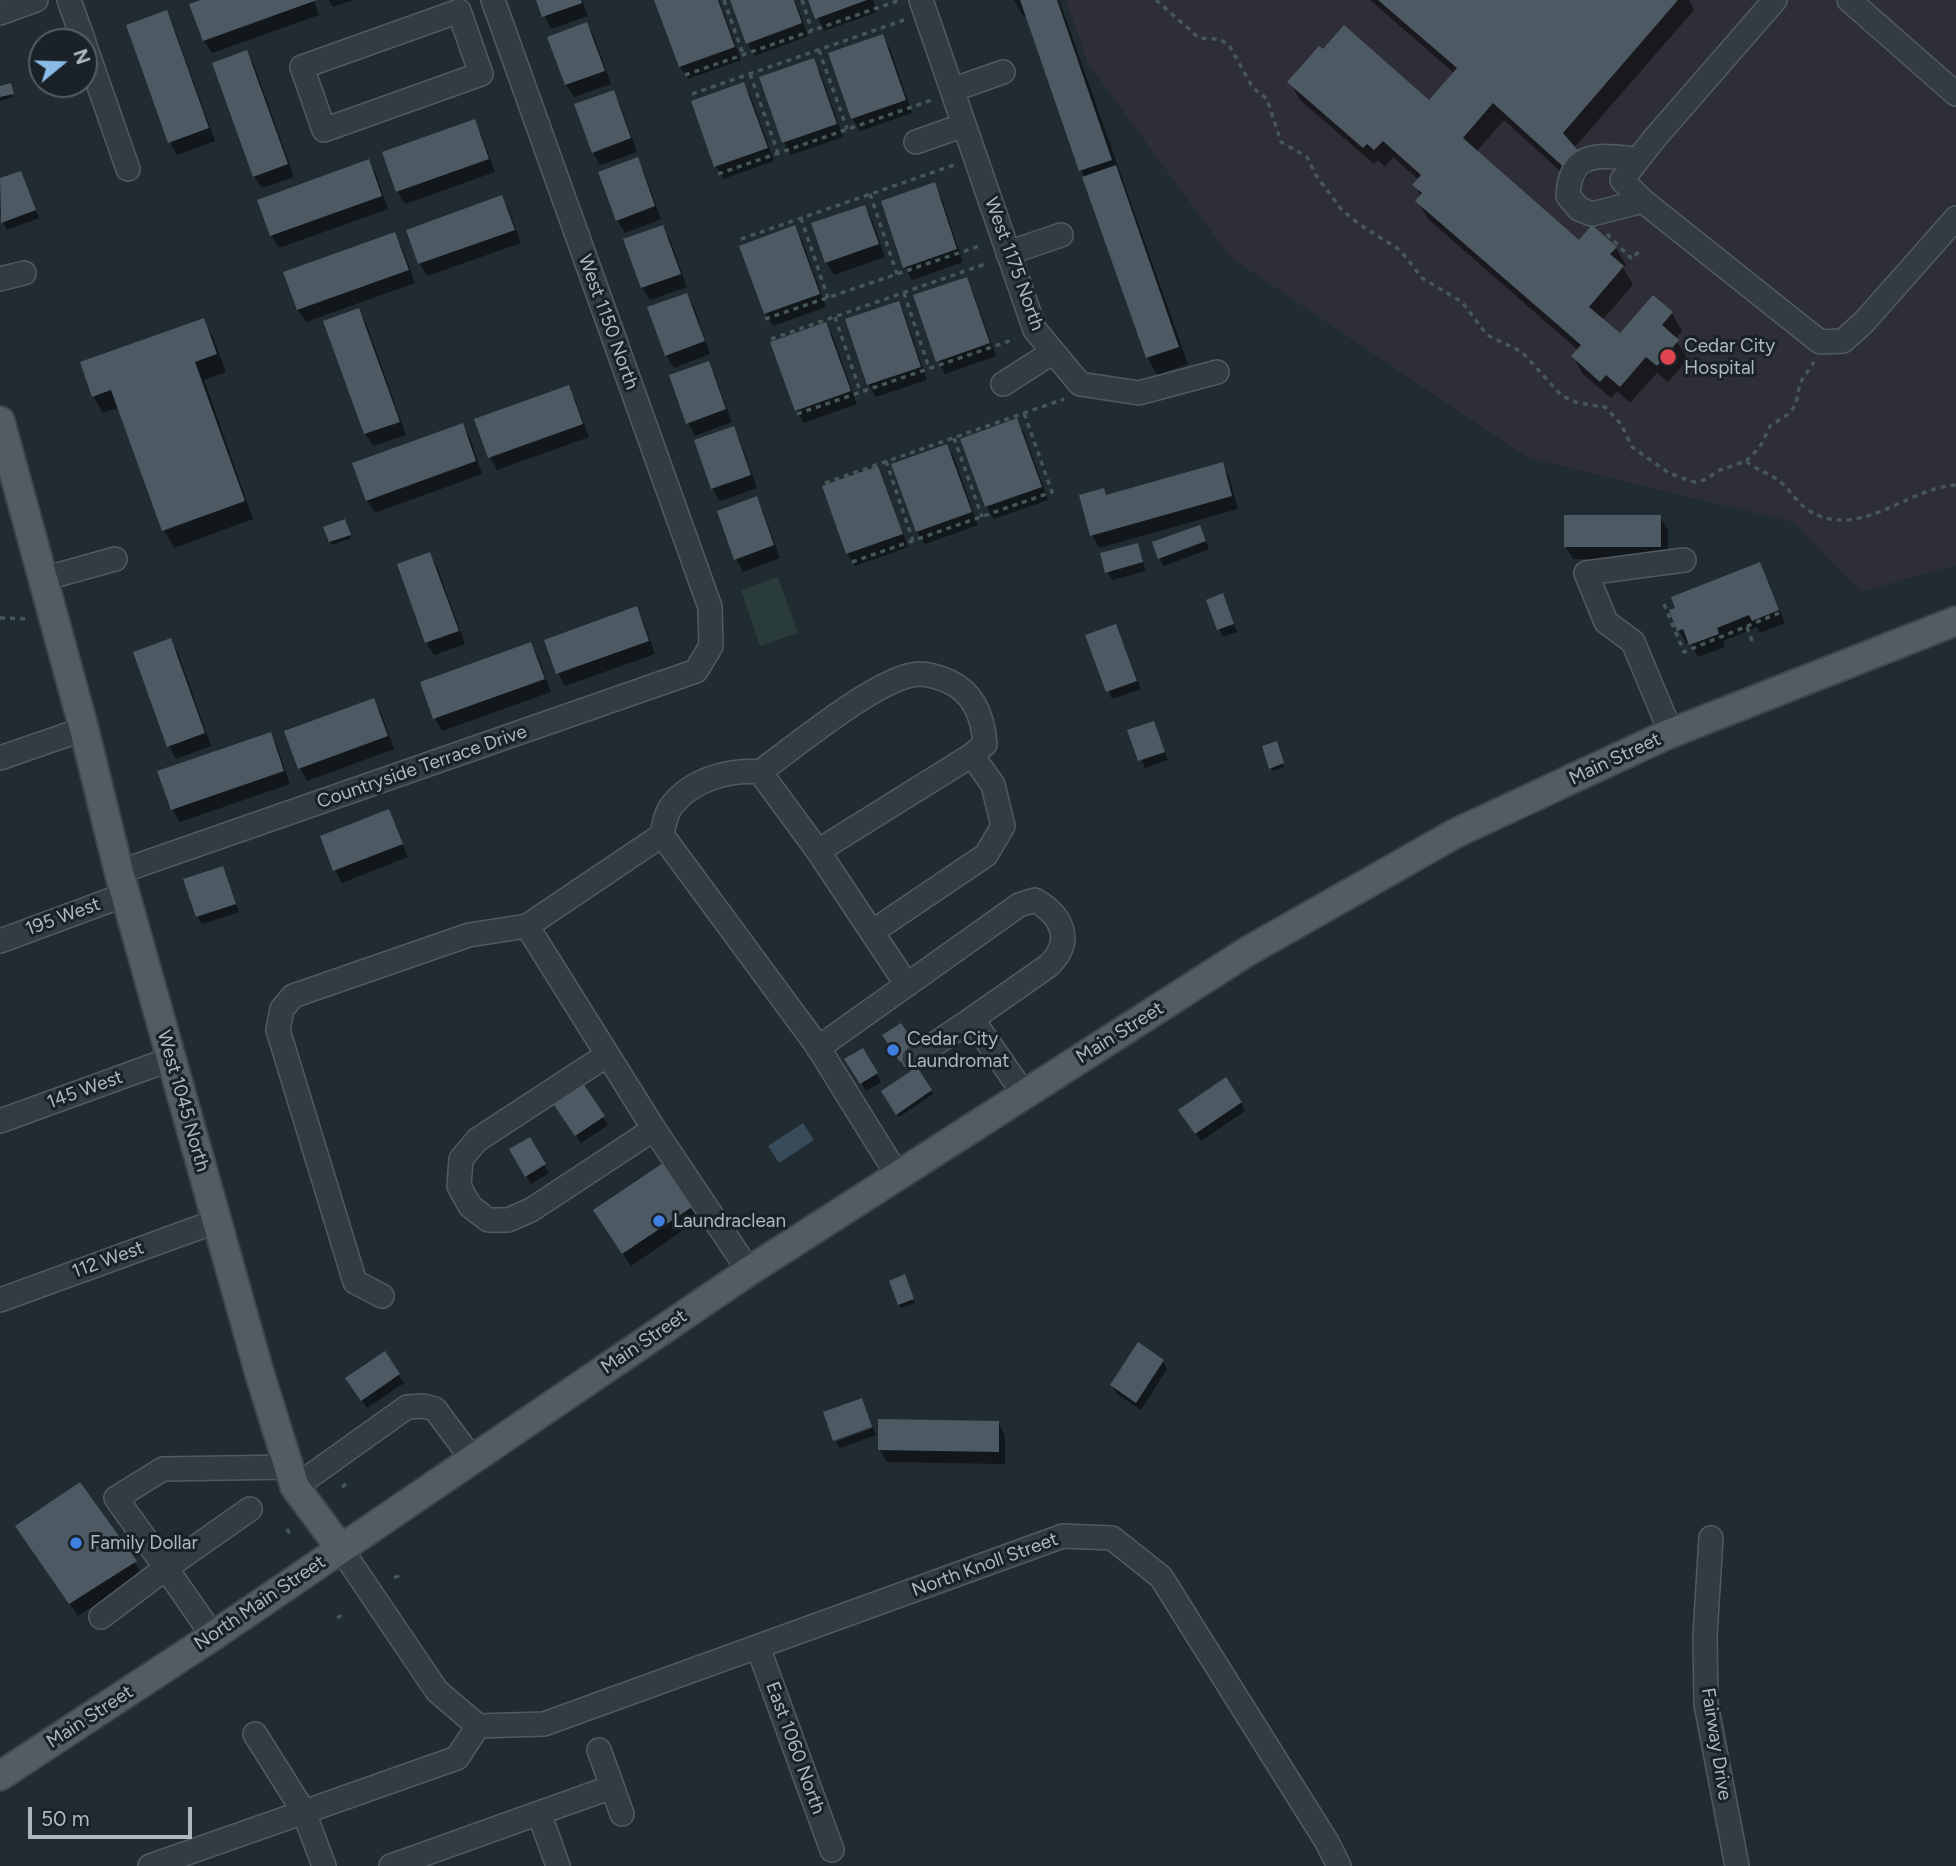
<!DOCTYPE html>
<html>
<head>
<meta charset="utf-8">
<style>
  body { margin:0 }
  #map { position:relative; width:1956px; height:1866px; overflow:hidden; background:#212b32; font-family:Figtree,sans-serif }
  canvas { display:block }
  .north { position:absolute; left:28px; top:28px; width:70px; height:70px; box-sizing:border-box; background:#1a2127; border:2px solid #555d64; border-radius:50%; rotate:71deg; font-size:19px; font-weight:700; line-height:28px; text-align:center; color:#aeb8c0 }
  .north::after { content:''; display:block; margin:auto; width:24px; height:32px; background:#8abce9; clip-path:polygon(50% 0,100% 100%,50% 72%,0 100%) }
  .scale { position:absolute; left:28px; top:1807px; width:164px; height:32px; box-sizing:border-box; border:4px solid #aeb8c0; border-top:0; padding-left:9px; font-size:21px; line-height:24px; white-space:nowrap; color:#aeb8c0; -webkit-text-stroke:5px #1a2127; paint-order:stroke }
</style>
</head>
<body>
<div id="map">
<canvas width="1956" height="1866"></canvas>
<div class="north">N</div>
<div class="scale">50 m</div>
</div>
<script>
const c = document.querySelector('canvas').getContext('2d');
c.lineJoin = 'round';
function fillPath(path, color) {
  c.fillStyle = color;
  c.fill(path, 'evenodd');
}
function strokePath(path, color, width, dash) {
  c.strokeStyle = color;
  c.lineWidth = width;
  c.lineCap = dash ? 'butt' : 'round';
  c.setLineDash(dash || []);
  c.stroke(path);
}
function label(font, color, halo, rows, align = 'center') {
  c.font = font + ' Figtree,sans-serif';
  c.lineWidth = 6;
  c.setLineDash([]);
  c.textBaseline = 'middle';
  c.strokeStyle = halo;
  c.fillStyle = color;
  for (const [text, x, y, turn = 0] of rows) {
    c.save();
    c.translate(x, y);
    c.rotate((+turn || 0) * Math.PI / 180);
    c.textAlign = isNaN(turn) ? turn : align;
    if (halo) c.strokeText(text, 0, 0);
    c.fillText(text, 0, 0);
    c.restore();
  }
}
fillPath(new Path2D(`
  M1066,0H1956V565L1861,592L1793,522L1528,458L1230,257L1087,62Z`), '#2e2e38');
fillPath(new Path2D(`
  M778,577L798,633L760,646L741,590Z`), '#2a3c39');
fillPath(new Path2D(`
  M803,1123L814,1140L779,1163L768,1146Z`), '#384b5a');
fillPath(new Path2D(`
  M206,0H314L319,15L212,53L204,41L192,5Z
  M329,0H353L333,7Z
  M537,0H582L588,16L551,29Z
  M656,0H719L741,60L688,79L680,66Z
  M732,0H795L808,36L755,56L747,43Z
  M810,0H873L877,12L824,31Z
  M1014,0H1059L1188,364L1157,375L1147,357L1027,14L1023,16Z
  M1370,0H1689L1694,10L1574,148L1590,173L1578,187L1504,120L1476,152L1579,242L1616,248L1626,265L1623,268L1633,285L1602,320L1620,336L1653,297L1672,313L1682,331L1675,339L1688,359L1668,382L1657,373L1630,403L1617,391L1611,398L1583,374L1573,357L1578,350L1428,219L1418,201L1421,197L1415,185L1419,180L1393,157L1385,167L1378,160L1374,164L1300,100L1290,82L1429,102L1454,73Z
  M166,12L173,25L215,141L177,155L170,142Z
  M587,24L594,37L611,84L574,97L566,85L550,38Z
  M882,36L890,49L912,113L860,131L852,118Z
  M246,52L254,65L294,177L262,188L254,176Z
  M813,60L820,72L843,137L791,155L784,142Z
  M744,84L751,97L774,161L723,179L716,166Z
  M0,87L12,88L14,97L0,101Z
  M613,92L620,104L637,152L600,165L593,152Z
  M474,121L481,134L495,172L405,204L398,192L384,153Z
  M637,159L644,172L661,219L625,233L617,220Z
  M368,161L376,174L388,209L279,248L271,235Z
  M21,173L39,218L7,230L0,215V180Z
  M934,184L941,197L963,262L912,280L905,267Z
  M501,197L509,210L521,243L427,276L420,264L408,231Z
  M865,207L872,220L885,257L834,275L826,262Z
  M663,227L670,240L687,287L650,300L642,288L626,240Z
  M794,228L802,240L826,307L773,326L765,313Z
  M394,234L402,247L415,283L306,322L298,310L285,273Z
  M966,279L973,292L996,356L945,374L938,361Z
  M686,295L694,307L710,354L674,368L666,355Z
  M898,303L905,316L927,380L876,397L869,385L847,320Z
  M358,310L366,323L406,435L373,446L365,434L325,322Z
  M203,320L213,337L226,372L204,380L253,519L174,548L164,530L120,407L103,413L93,396Z
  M825,324L833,337L857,404L804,423L796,410Z
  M708,363L715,376L732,422L695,436L688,423L671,376Z
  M568,387L575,400L589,437L497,470L490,457Z
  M1016,421L1024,433L1048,500L994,519L987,507L963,440Z
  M462,425L470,438L482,474L375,513L367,500Z
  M733,428L740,441L757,488L720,501L713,489L696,441Z
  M946,446L954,458L978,525L925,544L917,532L893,465Z
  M1222,464L1229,477L1238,509L1099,548L1092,535L1103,490L1107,496Z
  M877,468L884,481L908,547L855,566L848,554L824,487Z
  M756,498L763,511L780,558L743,572L736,559Z
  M1660,517L1668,530V559H1573L1565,546Z
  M346,525L351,538L332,545L330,542Z
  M1204,535L1209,549L1164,566L1159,558Z
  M1137,545L1146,571L1112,580L1107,572Z
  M430,554L437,567L465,644L434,655L426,642Z
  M1759,564L1785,623L1760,633L1757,627L1723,641L1725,647L1698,657L1690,642L1686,643L1679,630L1672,611Z
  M1227,604L1237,632L1223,637L1219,629Z
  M636,608L643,621L655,654L565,686L558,673L546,641Z
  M1116,626L1141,689L1112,699L1087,636Z
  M170,640L178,653L211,746L176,759L169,746Z
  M531,644L538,657L551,692L442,731L435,718Z
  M373,700L381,713L394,749L307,781L300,768Z
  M1153,723L1168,760L1145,768L1130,731Z
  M270,734L277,746L290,784L180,822L172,809Z
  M1278,747L1284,767L1273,771L1271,768Z
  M388,812L408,857L342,883L335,870Z
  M222,868L239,912L202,924L197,916Z
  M862,1050L881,1082L866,1091L847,1060Z
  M916,1069L933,1094L899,1117L883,1092Z
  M580,1082L608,1125L581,1143L557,1108Z
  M1241,1103L1245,1111L1201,1141L1185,1119Z
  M529,1140L549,1173L531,1184L511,1150Z
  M691,1208L698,1220L631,1266L603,1224Z
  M906,1280L915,1303L901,1308L899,1304Z
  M384,1354L404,1383L367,1408L352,1386Z
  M1163,1361L1167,1369L1141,1410L1117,1394L1112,1385Z
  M998,1422L1005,1435V1464L887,1462L880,1450Z
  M873,1428L876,1435L840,1448L836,1442Z
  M80,1485L143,1575L78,1616L25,1539Z`), '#0007');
fillPath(new Path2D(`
  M201,0H317L203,41L189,4Z
  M536,0H581L582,3L542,17Z
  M654,0H718L735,47L679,67Z
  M730,0H794L802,23L746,44Z
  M808,0H867L815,19Z
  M1020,0H1057L1112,160L1079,171Z
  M1378,0H1678L1563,133L1581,154L1568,171L1493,103L1463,138L1579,240L1592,225L1617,247L1610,254L1624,266L1589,307L1620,333L1653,295L1673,312L1662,325L1679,340L1657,366L1646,357L1620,387L1606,375L1600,382L1571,356L1581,345L1415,201L1422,193L1412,185L1421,175L1383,141L1374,150L1367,144L1363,148L1287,82L1319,46L1323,49L1344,25L1429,100L1457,68Z
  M167,10L209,128L168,143L126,25Z
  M587,22L605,71L565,85L547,37Z
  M883,34L906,100L851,119L828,53Z
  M247,50L288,164L253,177L212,63Z
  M814,58L837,124L782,143L759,77Z
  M744,82L768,148L714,167L691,101Z
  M11,83L14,94L0,97V86Z
  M614,90L631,138L592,153L574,104Z
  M475,119L489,159L396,192L382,152Z
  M638,157L655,206L616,221L598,172Z
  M369,159L382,196L270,236L257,200Z
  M1116,165L1179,347L1146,358L1082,177Z
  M21,171L36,210L1,223L0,178Z
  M935,182L957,249L903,268L881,201Z
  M502,195L515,230L418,264L406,230Z
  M865,205L879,244L825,263L811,223Z
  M663,225L681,274L641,288L623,239Z
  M795,225L820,294L764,314L739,246Z
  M395,232L409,270L297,310L283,272Z
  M967,277L990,343L936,362L913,295Z
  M687,293L705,341L665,356L647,307Z
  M899,301L921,367L867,385L845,319Z
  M359,308L400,422L364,434L323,321Z
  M204,318L217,354L195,362L245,501L162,531L111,390L92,397L80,362Z
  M826,322L851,391L795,411L770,342Z
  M709,361L726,409L686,424L669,375Z
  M569,385L583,424L488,458L474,419Z
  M1017,418L1042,487L985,507L960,439Z
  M463,423L476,461L366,501L352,463Z
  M734,426L751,475L711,489L694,440Z
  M947,444L972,512L916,532L891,464Z
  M1223,462L1232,496L1090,536L1079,495L1104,488L1106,495Z
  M878,466L903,534L846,554L822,486Z
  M757,496L774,545L734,560L717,511Z
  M1564,515H1661V547H1564Z
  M345,519L351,535L329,542L323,527Z
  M1200,525L1206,541L1158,559L1152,542Z
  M1138,543L1143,562L1105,573L1100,553Z
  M430,552L459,631L425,643L397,564Z
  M1760,562L1779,610L1752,621L1749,615L1717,628L1719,634L1689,645L1683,629L1677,631L1669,610L1675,608L1671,597Z
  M1223,593L1234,624L1217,630L1206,600Z
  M637,606L649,641L556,674L544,640Z
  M1116,624L1137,681L1106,692L1085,635Z
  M171,638L205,733L167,747L133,652Z
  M531,642L545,679L433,719L420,682Z
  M374,698L388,736L298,769L284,731Z
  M1154,721L1165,752L1138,761L1127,730Z
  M271,732L284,771L171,810L157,771Z
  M1277,741L1284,763L1269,769L1262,746Z
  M389,809L403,844L333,871L320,836Z
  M223,866L236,904L196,917L183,879Z
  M901,1023L919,1049L900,1062L882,1035Z
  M863,1048L878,1073L860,1084L844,1059Z
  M917,1067L932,1090L896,1115L881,1091Z
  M1226,1077L1242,1102L1195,1134L1178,1110Z
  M580,1079L605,1116L575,1136L550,1099Z
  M530,1137L546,1164L525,1177L509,1149Z
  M663,1163L692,1207L622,1254L593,1210Z
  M905,1274L914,1299L898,1305L889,1281Z
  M1138,1342L1164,1360L1136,1403L1110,1385Z
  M385,1351L400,1374L361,1401L345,1378Z
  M862,1398L872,1427L833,1441L823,1412Z
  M878,1419L999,1421V1452L878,1450Z
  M80,1482L137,1561L69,1604L15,1526Z`), '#4e5a63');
const minor = new Path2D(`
  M69,0L84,42
  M921,0L1035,330L1080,384L1139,393L1217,372
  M1775,0L1654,139L1622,180L1643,201L1820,342L1843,341L1864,322L1956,218
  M1849,0L1956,94
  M459,11L481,74L324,130L302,67Z
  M0,13L36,0
  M84,43L128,169
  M952,90L1003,72
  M916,142L964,125
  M1638,159C1602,156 1570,148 1568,196L1579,209L1592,214L1643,201
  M1008,253L1061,235
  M0,279L24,273
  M1003,384L1053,352
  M43,579L115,559
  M1671,733L1633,642L1606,622L1586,573L1684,560
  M0,758L84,729
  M760,772C794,747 881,675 919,674C930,674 941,678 950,682C975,694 983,718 985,744L972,755
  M662,835C664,824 666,812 673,804C693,779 731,769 760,772L818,851L907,985
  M818,851L972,755L993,785L1003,826L986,855L872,932
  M119,872L696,671L711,646L710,607L493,0
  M527,926L662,835L816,1044L898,1176
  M0,941L127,894
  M818,1048L1019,905L1035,900C1063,916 1074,942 1048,966L972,1019L1024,1094
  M607,1055L477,1140L461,1159L459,1186L470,1206L488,1220H508L531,1210L654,1129
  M914,1058L972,1019
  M0,1121L171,1059
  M382,1296L355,1282L278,1030L282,1009L293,996L469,935L527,926L654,1129L749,1271
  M0,1300L217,1221
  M295,1487L407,1407L423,1406L435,1409L472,1459
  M1711,1538L1705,1635L1706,1704L1737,1866
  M341,1549L437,1691L478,1726
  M101,1617L166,1568L116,1498L163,1469L289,1467
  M213,1636L166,1568L250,1509
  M758,1647L832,1850
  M478,1726L544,1724L1063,1536L1112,1538L1161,1577L1327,1842L1339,1866
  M255,1734L304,1812L457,1758L478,1726
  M599,1750L622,1814
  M539,1813L612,1787
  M150,1866L304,1812L324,1866
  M391,1866L539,1813L558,1866`);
const major = new Path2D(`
  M0,421L84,729L119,872L260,1375L295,1487L341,1549
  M0,1776L213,1636L749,1271L1248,951L1456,833L1666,735L1956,621`);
strokePath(minor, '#515a61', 26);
strokePath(major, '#3d454d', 32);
strokePath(new Path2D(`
  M724,0L743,54
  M802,0L812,31
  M1156,0L1199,38L1219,39L1229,45L1253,88L1267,99L1281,142L1307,157L1316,175L1341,209L1359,224L1400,250L1422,278L1462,302L1487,335L1522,352L1562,396L1578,403L1605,407L1621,424L1632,447L1669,473L1685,479L1695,482L1704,480L1720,470L1746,461C1755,469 1768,473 1778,480C1790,489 1796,502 1808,510C1859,542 1906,488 1956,485
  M819,50L847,129
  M750,74L778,153
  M685,75L900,0
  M692,94L904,20
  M718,174L932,100
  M870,194L897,274
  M801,218L828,298
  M1607,234L1632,259L1642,248
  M741,239L954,165
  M904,293L929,368
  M835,317L860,391
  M765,319L982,245
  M771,339L988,263
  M797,414L1015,339
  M954,438L982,517
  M886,461L913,541
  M1746,461L1760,447L1770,426L1790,413L1796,403L1800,383L1814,362
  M825,483L1064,399
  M852,562L1052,492L1024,413
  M1664,604L1684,652L1779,613
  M0,618L30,619
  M1747,627L1752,641
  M342,1487L346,1484L347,1489
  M287,1529L290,1534
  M394,1578L398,1576L396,1572
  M337,1618L342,1615`), '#465757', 3.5, [5, 5]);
strokePath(minor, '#343c43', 23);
strokePath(major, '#525c63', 28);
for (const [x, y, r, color] of [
  [1668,357,9,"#e0444e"],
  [893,1050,7,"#3f7fe0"],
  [659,1221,7,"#3f7fe0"],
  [76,1543,7,"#3f7fe0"]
]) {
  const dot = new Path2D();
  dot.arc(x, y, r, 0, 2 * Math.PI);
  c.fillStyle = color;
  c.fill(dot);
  strokePath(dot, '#1a2127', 2.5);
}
label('19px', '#aeb8c0', '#1a2127', [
  ["West 1175 North",1014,264,70],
  ["West 1150 North",608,322,70],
  ["Main Street",1615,759,-25],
  ["Countryside Terrace Drive",422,767,-19],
  ["195 West",63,917,-20],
  ["Main Street",1120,1033,-32],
  ["145 West",85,1090,-20],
  ["West 1045 North",183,1101,74],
  ["112 West",108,1260,-20],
  ["Main Street",644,1342,-34],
  ["North Knoll Street",985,1565,-20],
  ["North Main Street",260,1603,-34],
  ["Main Street",90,1717,-33],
  ["Fairway Drive",1716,1744,81],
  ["East 1060 North",795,1748,70]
]);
label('19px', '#aeb8c0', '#1a2127', [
  ["Cedar City",1684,346],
  ["Hospital",1684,368],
  ["Cedar City",907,1039],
  ["Laundromat",907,1061],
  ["Laundraclean",673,1221],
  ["Family Dollar",90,1543]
], 'left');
</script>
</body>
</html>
